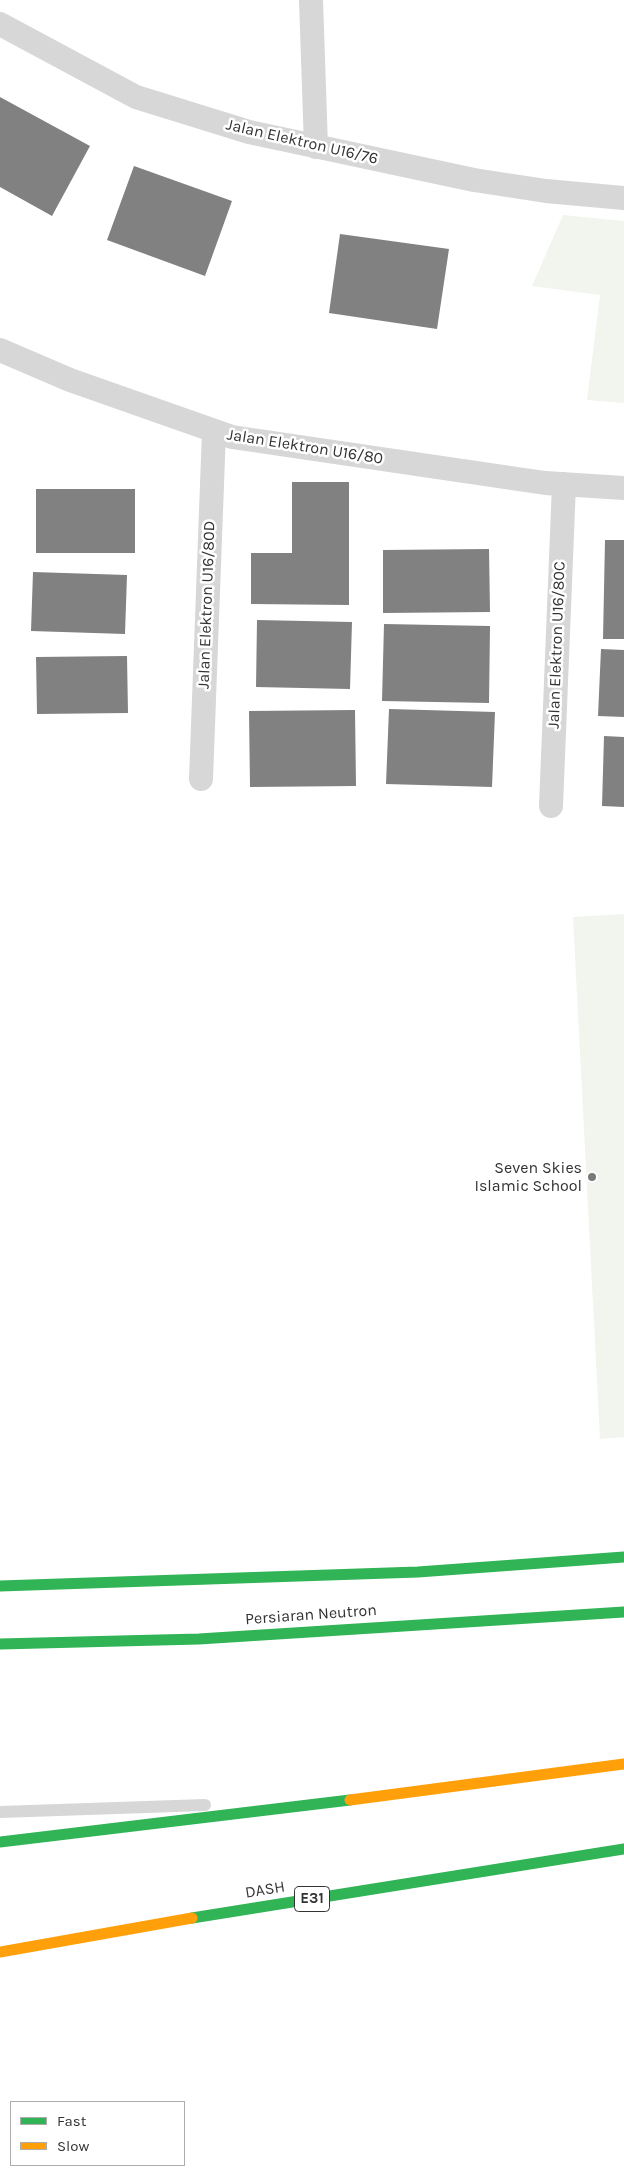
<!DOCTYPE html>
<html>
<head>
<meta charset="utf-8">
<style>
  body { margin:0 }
  #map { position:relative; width:624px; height:2176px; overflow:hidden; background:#fff; font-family:Karla,sans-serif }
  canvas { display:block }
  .legend { position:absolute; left:10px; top:2101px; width:175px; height:65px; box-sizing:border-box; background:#fff; border:1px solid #adadad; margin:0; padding:6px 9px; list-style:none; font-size:15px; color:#333 }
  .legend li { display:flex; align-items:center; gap:10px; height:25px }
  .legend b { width:25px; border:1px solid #adadad }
</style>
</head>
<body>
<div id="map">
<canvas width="624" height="2176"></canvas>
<ul class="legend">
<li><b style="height:6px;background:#30b455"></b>Fast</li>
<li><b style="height:6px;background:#ff9f0a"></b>Slow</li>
</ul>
</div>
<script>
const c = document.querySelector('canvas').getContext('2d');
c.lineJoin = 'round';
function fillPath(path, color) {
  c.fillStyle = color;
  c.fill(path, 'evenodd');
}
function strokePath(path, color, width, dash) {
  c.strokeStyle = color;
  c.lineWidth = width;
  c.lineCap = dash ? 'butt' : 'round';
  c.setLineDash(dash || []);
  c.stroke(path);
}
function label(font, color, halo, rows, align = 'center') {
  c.font = font + ' Karla,sans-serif';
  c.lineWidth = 5;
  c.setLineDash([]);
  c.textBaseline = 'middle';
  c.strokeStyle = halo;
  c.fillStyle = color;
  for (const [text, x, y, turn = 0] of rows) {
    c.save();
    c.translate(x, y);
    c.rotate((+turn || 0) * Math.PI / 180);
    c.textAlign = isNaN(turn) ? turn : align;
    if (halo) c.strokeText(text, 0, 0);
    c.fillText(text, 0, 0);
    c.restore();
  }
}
fillPath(new Path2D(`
  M563,215L624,221V403L587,400L600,295L532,286Z
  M624,914V1437L600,1439L573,917Z`), '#f1f5ed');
fillPath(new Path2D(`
  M0,97L90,146L52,216L0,187Z
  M134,166L232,201L205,276L107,240Z
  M340,234L449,249L437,329L329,313Z
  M292,482H349V605L251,604V553H292Z
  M36,489H135V553H36Z
  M605,540H624V639H603Z
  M489,549L490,612L383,613V550Z
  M33,572L127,575L125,634L31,631Z
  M257,620L352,622L350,689L256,687Z
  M384,624L490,626L489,703L382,701Z
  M601,649L624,650V717L598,716Z
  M127,656L128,713L37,714L36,657Z
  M389,709L495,712L492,787L386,784Z
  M355,710L356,786L250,787L249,711Z
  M604,736L624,737V807L602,806Z`), '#818181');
strokePath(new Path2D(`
  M0,1812L205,1805`), '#d7d7d7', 12);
strokePath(new Path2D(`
  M311,0L316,147
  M0,24L136,97L249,132L474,180L546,191L624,198
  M0,350L70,380L232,437L545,483L624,488
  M201,779L214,431
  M551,806L564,484`), '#d7d7d7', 24);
strokePath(new Path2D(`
  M0,1586L418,1572L624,1557
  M0,1644L199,1639L624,1612
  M0,1842L350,1800
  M192,1918L624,1849`), '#30b455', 11);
strokePath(new Path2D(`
  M350,1800L624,1764
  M0,1952L192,1918`), '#ff9f0a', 11);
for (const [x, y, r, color] of [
  [592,1177,5,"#7a7a7a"]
]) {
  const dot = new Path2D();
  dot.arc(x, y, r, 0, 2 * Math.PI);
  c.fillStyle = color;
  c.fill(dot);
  strokePath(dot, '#fff', 2);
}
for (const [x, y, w] of [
  [312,1899,35]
]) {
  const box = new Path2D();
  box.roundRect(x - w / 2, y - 12.5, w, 25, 4);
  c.fillStyle = '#fff';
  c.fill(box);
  strokePath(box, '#333', 1);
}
label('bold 15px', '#333', null, [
  ["E31",312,1899]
]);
label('16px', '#333', '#fff', [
  ["Jalan Elektron U16/76",302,142,13],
  ["Jalan Elektron U16/80",305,447,9],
  ["Jalan Elektron U16/80D",207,605,-88],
  ["Jalan Elektron U16/80C",557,645,-88],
  ["Persiaran Neutron",311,1615,-4],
  ["DASH",265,1890,-9]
]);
label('16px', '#333', '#fff', [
  ["Seven Skies",582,1168],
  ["Islamic School",582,1186]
], 'right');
</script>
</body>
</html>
